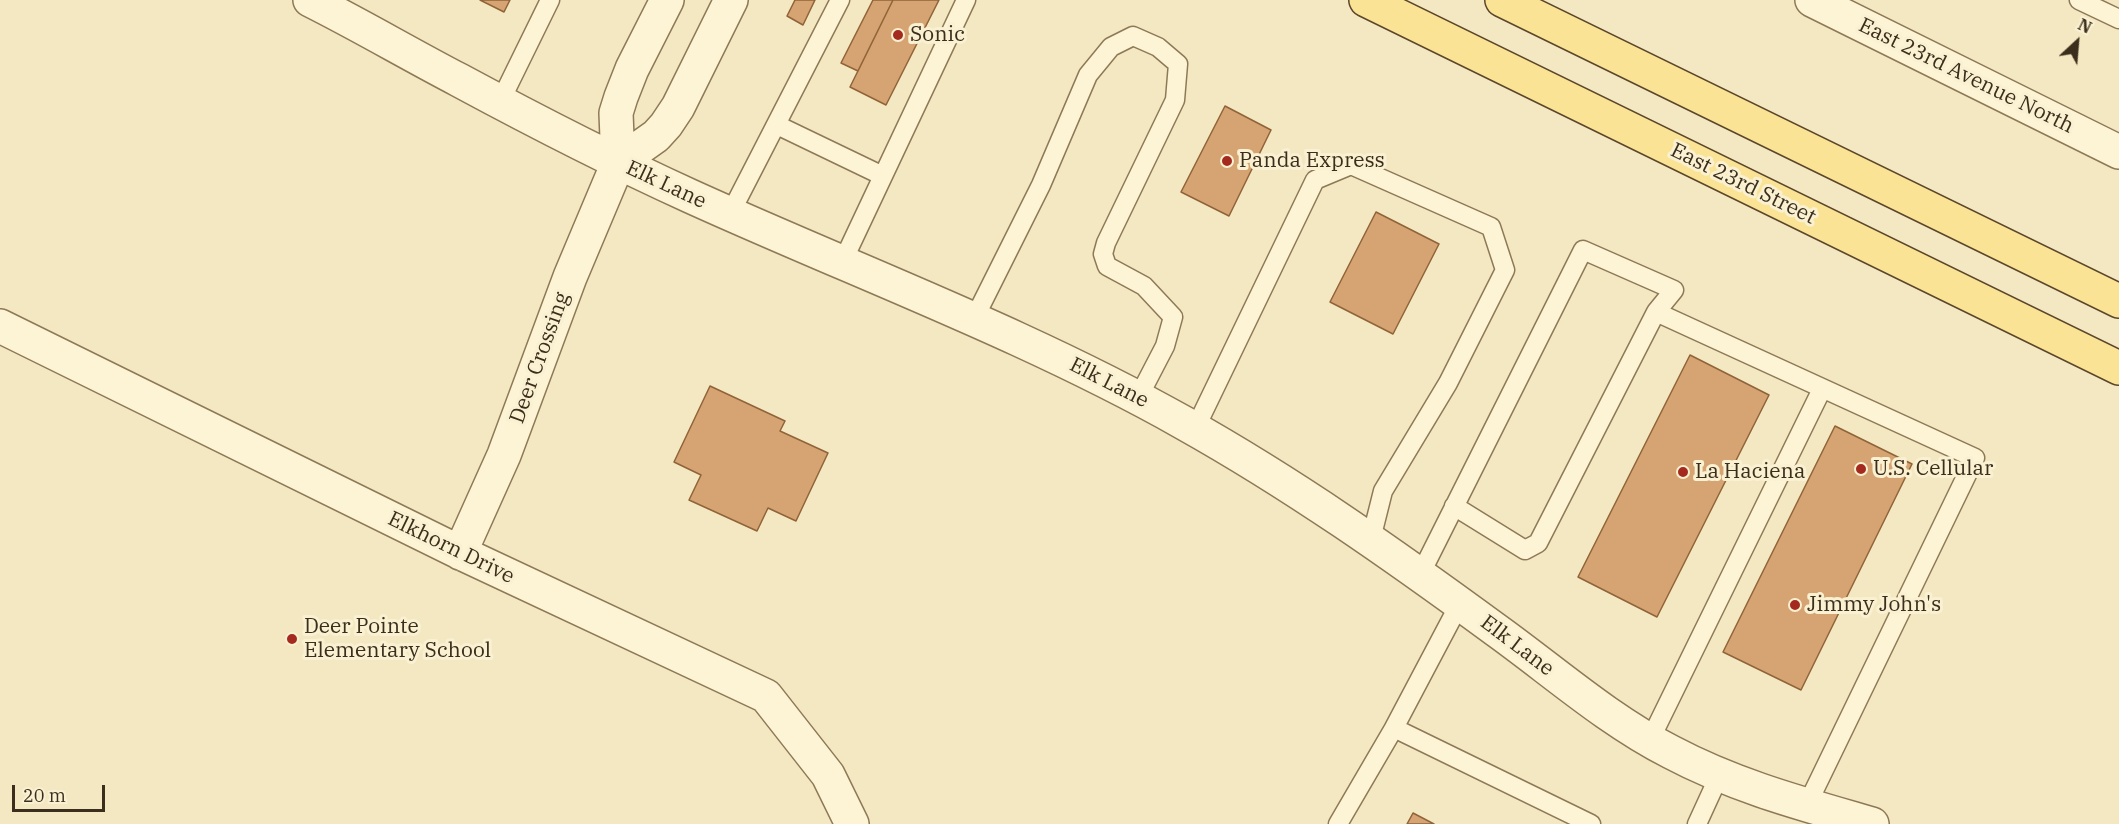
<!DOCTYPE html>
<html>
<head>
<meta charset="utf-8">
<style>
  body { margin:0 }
  #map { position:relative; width:2119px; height:824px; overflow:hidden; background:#f3e8c1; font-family:"IBM Plex Serif",serif }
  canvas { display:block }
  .north { position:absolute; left:2047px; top:12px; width:60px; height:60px; -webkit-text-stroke:4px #f9f1d1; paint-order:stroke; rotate:26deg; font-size:16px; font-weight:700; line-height:24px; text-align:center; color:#3c2e1c }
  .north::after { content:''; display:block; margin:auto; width:21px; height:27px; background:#3c2e1c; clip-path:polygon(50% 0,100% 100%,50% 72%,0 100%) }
  .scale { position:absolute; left:12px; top:785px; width:93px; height:27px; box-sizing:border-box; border:3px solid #3c2e1c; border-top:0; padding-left:8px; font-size:18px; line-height:21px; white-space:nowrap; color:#3c2e1c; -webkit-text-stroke:4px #f9f1d1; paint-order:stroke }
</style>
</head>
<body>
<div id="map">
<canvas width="2119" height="824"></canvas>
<div class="north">N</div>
<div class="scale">20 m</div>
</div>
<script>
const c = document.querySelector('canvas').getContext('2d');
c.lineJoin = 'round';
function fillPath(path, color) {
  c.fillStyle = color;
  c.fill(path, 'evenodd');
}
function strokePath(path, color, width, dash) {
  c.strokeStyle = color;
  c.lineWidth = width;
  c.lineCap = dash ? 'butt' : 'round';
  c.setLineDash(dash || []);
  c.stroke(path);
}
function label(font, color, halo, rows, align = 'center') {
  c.font = font + ' "IBM Plex Serif",serif';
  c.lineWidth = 6;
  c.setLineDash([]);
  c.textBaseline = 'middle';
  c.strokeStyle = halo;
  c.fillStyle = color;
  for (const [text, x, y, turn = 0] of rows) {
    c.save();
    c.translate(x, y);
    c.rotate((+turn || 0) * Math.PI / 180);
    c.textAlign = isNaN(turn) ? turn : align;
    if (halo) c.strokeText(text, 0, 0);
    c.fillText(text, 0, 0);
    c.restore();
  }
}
const building = new Path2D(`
  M480,0H510L504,12Z
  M795,0H815L803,25L787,16Z
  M873,0H893L858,71L841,63Z
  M893,0H939L886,105L850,87Z
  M1225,106L1271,130L1229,216L1181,192Z
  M1376,212L1439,244L1393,334L1330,302Z
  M1690,355L1769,395L1657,617L1578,577Z
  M710,386L785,421L780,431L828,453L796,521L768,508L757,531L689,500L701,475L674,462Z
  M1835,426L1912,464L1801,690L1723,652Z
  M1413,813L1434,824H1407Z`);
fillPath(building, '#d5a472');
strokePath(building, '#906339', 1.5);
const service = new Path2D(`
  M2079,0L2119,19
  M500,102L550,0
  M777,125L883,176
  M730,214L840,0
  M842,263L966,0
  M974,319L1041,185L1088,75L1111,47L1133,36L1158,47L1178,64L1175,100L1106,243L1103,254L1107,266L1144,286L1173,317L1165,346L1138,398
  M1195,429L1315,180L1351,165L1491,227L1505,270L1448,383L1383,491L1371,539
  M1454,506L1525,550L1538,543L1656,312
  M1420,575L1583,250L1674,290L1656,312L1975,458L1807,805
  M1460,603L1394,728L1591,824
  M1650,740L1822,389
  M1338,824L1394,728
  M1697,824L1719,776`);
const minor = new Path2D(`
  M310,0C360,25 409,54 459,80C535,121 611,160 690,196C855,271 1026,334 1184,423C1293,484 1395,556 1496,630C1553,671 1608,720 1671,752C1735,786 1803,804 1872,824
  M1812,0L2119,152
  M618,163L656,136L666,125L678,107L731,0
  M0,326L463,554L766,696L828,775L852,824
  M460,553L504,455L570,277L618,163L616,113L621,97L632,69L667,0`);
const primary = new Path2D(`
  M1366,0L2119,368
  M1502,0L2119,301`);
strokePath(service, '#8e7956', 21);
strokePath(minor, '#8e7956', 36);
strokePath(primary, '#5b462b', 36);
strokePath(service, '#fcf4d5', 18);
strokePath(minor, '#fcf4d5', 33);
strokePath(primary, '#fae394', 33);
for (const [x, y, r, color] of [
  [898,35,6,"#a42a1f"],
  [1227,161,6,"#a42a1f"],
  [1861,469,6,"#a42a1f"],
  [1683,472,6,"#a42a1f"],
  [1795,605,6,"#a42a1f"],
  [292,639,6,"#a42a1f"]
]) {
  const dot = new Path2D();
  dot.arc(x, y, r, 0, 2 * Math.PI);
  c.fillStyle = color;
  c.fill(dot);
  strokePath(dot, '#f9f1d1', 2);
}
label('21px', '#3c2e1c', '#f9f1d1', [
  ["Sonic",910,35],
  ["Panda Express",1239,161],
  ["U.S. Cellular",1873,469],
  ["La Haciena",1695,472],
  ["Jimmy John's",1807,605],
  ["Deer Pointe",304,627],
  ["Elementary School",304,651]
], 'left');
label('21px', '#3c2e1c', '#f9f1d1', [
  ["East 23rd Avenue North",1966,76,26],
  ["East 23rd Street",1743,184,26],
  ["Elk Lane",666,185,25],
  ["Deer Crossing",540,358,-70],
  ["Elk Lane",1109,383,27],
  ["Elkhorn Drive",451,548,26],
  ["Elk Lane",1517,646,37]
]);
</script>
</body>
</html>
